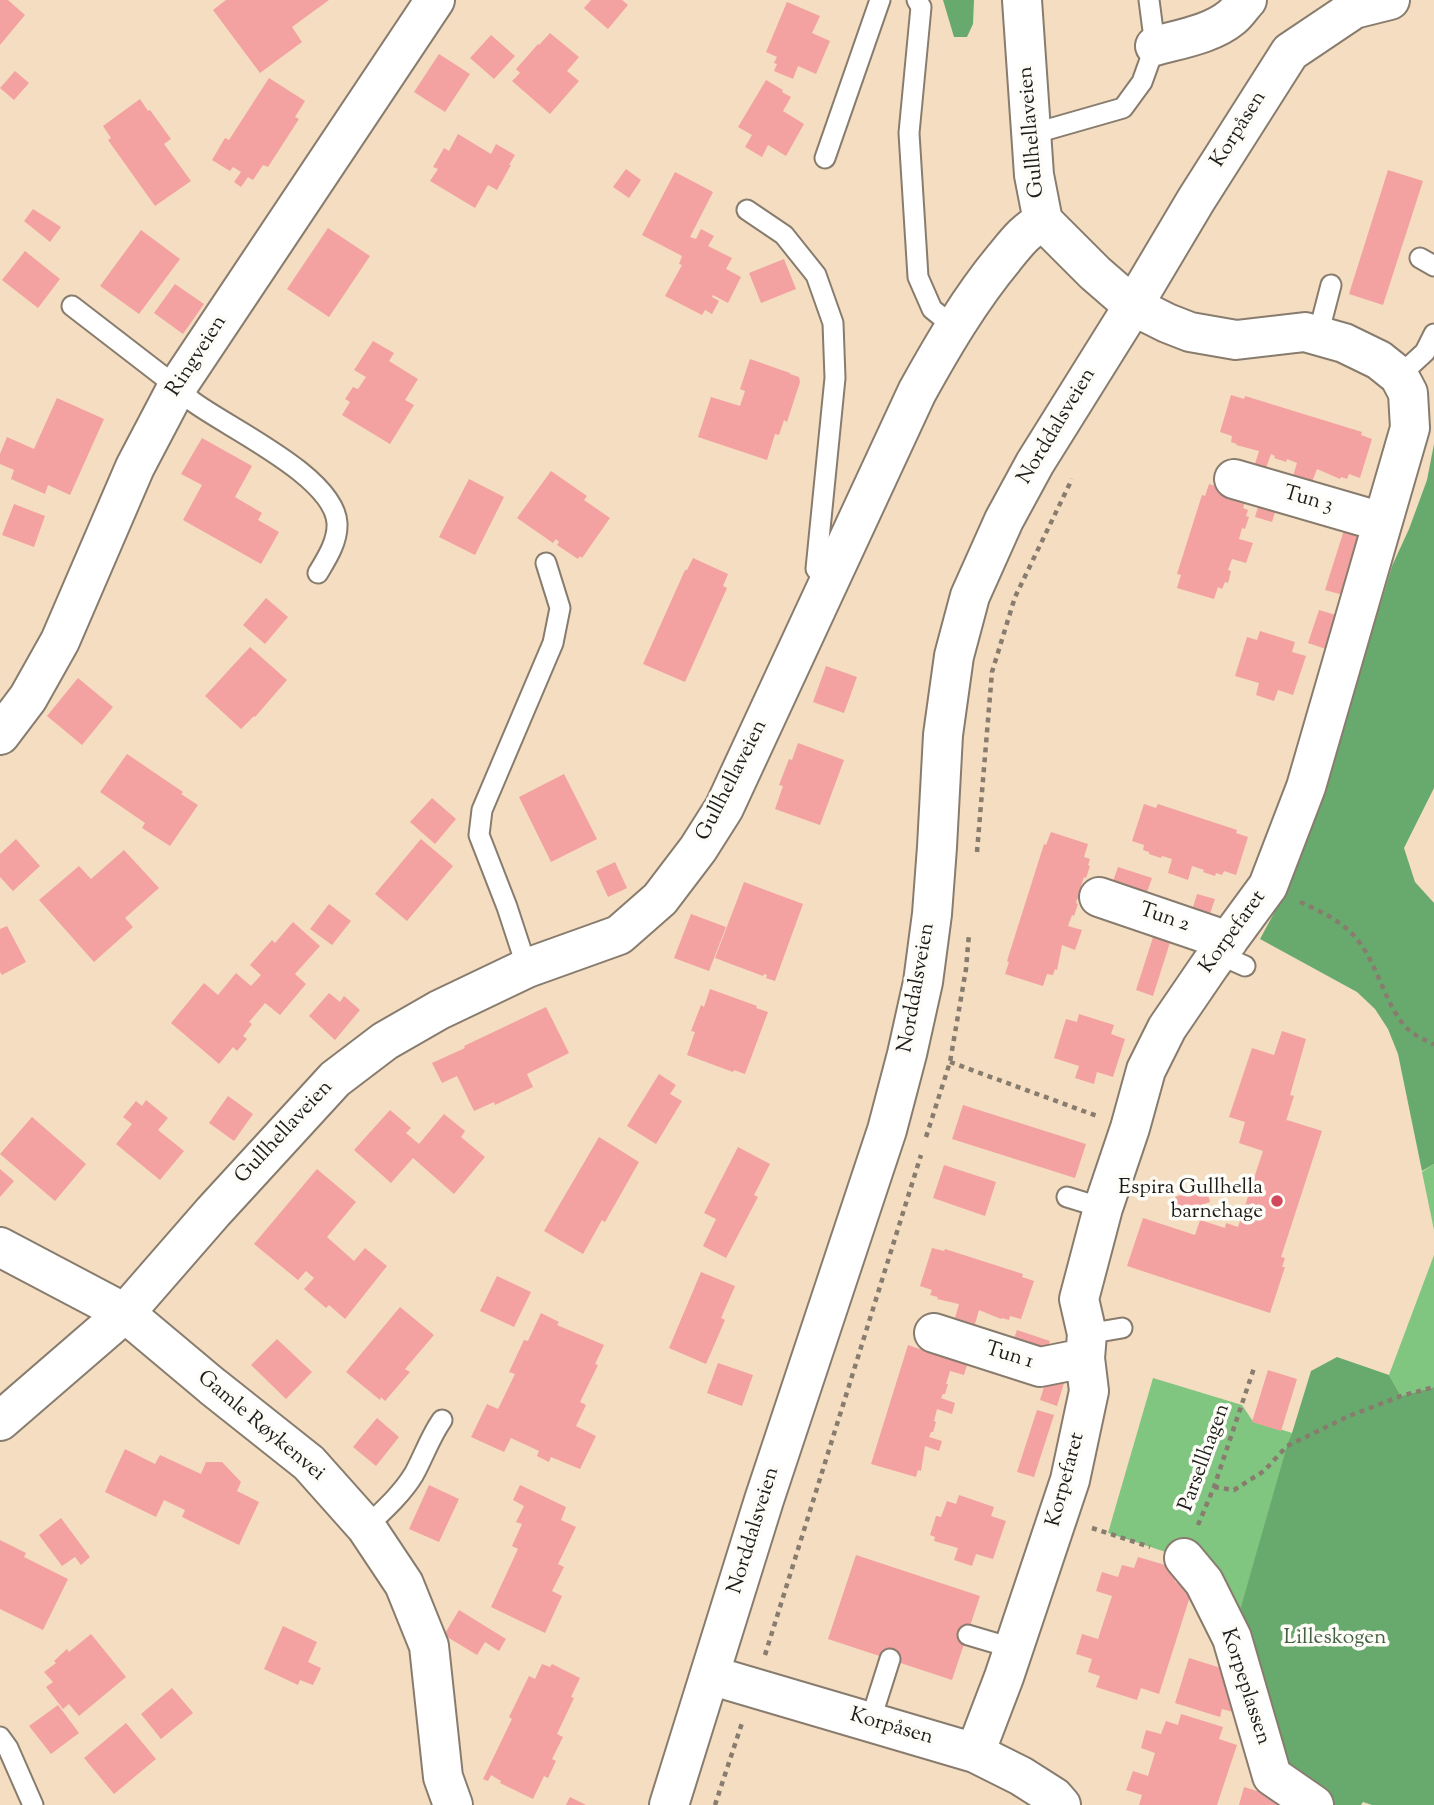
<!DOCTYPE html>
<html>
<head>
<meta charset="utf-8">
<style>
  body { margin:0 }
  canvas { display:block; background:#f4ddc0 }
</style>
</head>
<body>
<canvas width="1434" height="1805"></canvas>
<script>
const c = document.querySelector('canvas').getContext('2d');
c.lineJoin = 'round';
function fillPath(path, color) {
  c.fillStyle = color;
  c.fill(path, 'evenodd');
}
function strokePath(path, color, width, dash) {
  c.strokeStyle = color;
  c.lineWidth = width;
  c.lineCap = dash ? 'butt' : 'round';
  c.setLineDash(dash || []);
  c.stroke(path);
}
function label(font, color, halo, rows, align = 'center') {
  c.font = font + ' "Sorts Mill Goudy",serif';
  c.lineWidth = 7;
  c.setLineDash([]);
  c.textBaseline = 'middle';
  c.strokeStyle = halo;
  c.fillStyle = color;
  for (const [text, x, y, turn = 0] of rows) {
    c.save();
    c.translate(x, y);
    c.rotate((+turn || 0) * Math.PI / 180);
    c.textAlign = isNaN(turn) ? turn : align;
    if (halo) c.strokeText(text, 0, 0);
    c.fillText(text, 0, 0);
    c.restore();
  }
}
fillPath(new Path2D(`
  M1434,1164V1230L1422,1172Z
  M1434,1255V1387L1401,1396L1389,1375Z
  M1153,1378L1242,1405L1252,1420L1292,1433L1232,1638L1184,1558L1108,1533Z`), '#80c580');
fillPath(new Path2D(`
  M943,0H974L973,24L967,37H954Z
  M1434,444V788L1404,848L1415,882L1434,903V1164L1422,1171L1398,1054L1388,1029L1375,1009L1357,992L1260,939L1288,887L1328,776L1392,566L1409,529L1427,480Z
  M1337,1357L1389,1375L1401,1396L1434,1387V1805H1372L1363,1802L1361,1805H1314L1272,1776L1232,1638L1287,1446L1292,1433L1311,1371Z`), '#68aa6e');
fillPath(new Path2D(`
  M0,0H8L25,15L0,45Z
  M226,0H329L292,27L302,42L260,73L213,10Z
  M591,0H622L628,5L608,29L584,8Z
  M787,2L820,16L812,33L830,41L816,74L798,66L793,79L774,71L777,64L774,63L777,57L766,52Z
  M550,33L579,57L567,71L579,81L550,114L512,81L520,73L516,69L538,44L539,45Z
  M491,35L515,56L494,79L470,58Z
  M439,54L470,74L445,112L414,92Z
  M15,71L29,83L14,100L0,88Z
  M269,78L305,101L295,117L299,119L268,167L263,165L253,180L248,177L241,187L234,182L241,172L233,167L230,171L212,160L225,138L229,140Z
  M766,80L783,90L782,92L791,97L783,111L804,124L786,156L768,145L762,157L745,147L752,135L738,127Z
  M140,99L148,111L150,110L171,139L164,144L191,181L155,206L108,140L111,138L103,126Z
  M458,134L491,154L496,144L515,155L509,165H511L497,190L488,185L475,208L430,181L438,169L433,167L444,148L449,151Z
  M626,169L641,180L629,198L613,187Z
  M1388,170L1423,181L1383,305L1349,294Z
  M675,172L713,192L690,237L696,239L701,229L714,236L708,246L732,258L726,269L741,277L728,303L713,295L712,297L719,301L712,314L705,310L702,315L665,296L682,265L679,264L682,256L642,235Z
  M33,209L61,227L50,242L24,221Z
  M328,228L370,256L329,317L287,289Z
  M141,230L180,259L139,314L100,286Z
  M25,251L60,279L38,308L2,280Z
  M784,259L796,289L761,303L749,273Z
  M175,284L204,304L183,334L154,313Z
  M373,341L394,353L389,361L418,379L405,400L414,405L390,444L342,415L350,402L345,399L353,387L358,389L366,377L354,370Z
  M750,359L790,373V374L799,377L800,382L787,422L784,420L779,435L775,434L767,460L698,437L711,397L740,406L745,391L740,389Z
  M1231,395L1244,399L1245,396L1362,432L1361,435L1372,439L1360,478L1349,474L1347,479L1341,477L1340,479L1317,469L1312,482L1293,476L1297,463L1287,459L1286,462L1274,458L1275,456L1271,454L1266,468L1255,464L1259,451L1236,445L1237,444L1231,442L1232,436L1220,432Z
  M57,398L104,419L70,495L48,485L45,494L11,479L14,470L0,464V454L7,437L34,449Z
  M202,438L252,466L235,497L262,513L258,520L279,532L261,564L183,520L202,485L181,474Z
  M551,471L587,496L584,500L610,518L582,558L580,556L578,559L557,545L559,542L556,539L553,543L517,518Z
  M469,479L504,497L475,555L439,537Z
  M1209,484L1247,496L1243,508L1248,510L1246,516L1249,517L1245,529L1242,528L1239,539L1253,543L1246,563L1232,559L1228,570L1231,571L1228,583L1225,582L1222,589L1218,587L1214,599L1177,588L1181,575L1177,574L1202,495L1205,496Z
  M1262,494L1279,499L1272,522L1255,517Z
  M14,504L45,516L34,547L2,535Z
  M1345,527L1363,533L1343,595L1325,590Z
  M693,558L728,574L723,586L727,588L685,682L643,664L685,570H687Z
  M266,598L288,617L265,644L243,625Z
  M1319,610L1336,615L1326,649L1308,643Z
  M1260,631L1295,642L1292,652L1306,656L1293,695L1278,690L1274,701L1256,695L1259,683L1235,676L1247,637L1257,640Z
  M250,647L287,680L255,717L254,716L241,729L205,696Z
  M826,666L857,677L844,713L813,702Z
  M78,678L113,707L82,745L47,716Z
  M798,743L844,760L820,825L775,809L783,786L779,785L789,759L792,760Z
  M127,754L183,792L181,794L198,805L170,846L142,828L145,823L100,792Z
  M564,774L597,839L551,862L519,797Z
  M432,798L456,819L435,844L410,822Z
  M1144,804L1156,808L1158,804L1237,830L1236,833L1248,837L1236,875L1224,871L1222,875L1216,873L1215,876L1203,872L1204,870L1192,866L1188,880L1168,873L1172,859L1162,856L1161,858L1149,854V852L1143,850L1144,845L1132,841Z
  M1051,832L1088,844L1084,857L1090,859L1088,865L1090,866L1086,878L1084,877L1080,889L1093,893L1090,903L1077,899L1076,903L1078,904L1074,916L1072,915L1068,926L1082,930L1075,950L1062,945L1057,970L1055,969L1053,975L1047,974L1043,986L1005,974L1009,962L1007,961L1044,844L1046,845Z
  M16,839L40,866L13,891L0,877V854Z
  M421,839L453,866L407,921L375,894Z
  M124,850L159,888L125,918L133,927L94,962L39,900L79,866L91,879Z
  M615,862L627,888L608,897L596,871Z
  M1118,867L1152,878L1146,895L1112,884Z
  M744,882L803,904L775,981L766,978L767,975L764,974L763,976L715,958Z
  M1197,894L1215,899L1207,922L1190,917Z
  M329,904L351,921L332,945L310,929Z
  M691,914L726,927L709,971L674,958Z
  M293,922L320,946L295,974L306,984L280,1015L265,1003L249,1022L252,1024L243,1036L247,1039L237,1051L233,1047L219,1064L171,1023L204,983L218,995L236,973L251,986L261,975L250,965L272,940L275,943Z
  M7,926L26,962L2,975L0,972V929Z
  M1156,928L1173,933L1153,996L1136,990Z
  M710,989L757,1006L756,1008L768,1012L745,1074L734,1070L733,1072L687,1055L695,1032L691,1031L701,1005L704,1007Z
  M329,993L340,1002L344,996L360,1010L335,1040L309,1016Z
  M546,1007L569,1053L527,1074L533,1087L495,1105L494,1102L474,1111L457,1076L442,1083L432,1063L465,1048L464,1046Z
  M1079,1014L1114,1025L1111,1034L1125,1039L1113,1077L1097,1072L1094,1084L1075,1078L1079,1066L1054,1058L1066,1019L1077,1022Z
  M1282,1031L1306,1039L1290,1095L1294,1096L1286,1121L1287,1120L1322,1131L1281,1257L1285,1258L1282,1267H1285L1270,1313L1127,1266L1143,1218L1195,1235L1200,1220L1225,1228L1226,1223L1238,1227L1263,1151L1239,1143L1245,1122L1229,1117L1252,1048L1274,1055Z
  M659,1074L676,1085L670,1094L682,1101L656,1144L627,1126Z
  M228,1096L253,1114L234,1141L209,1123Z
  M146,1100L168,1118L158,1130L184,1151L160,1180L116,1144L132,1124L123,1117L136,1101L142,1106Z
  M963,1105L1086,1144L1075,1178L952,1139Z
  M390,1110L411,1128L406,1133L419,1144L444,1114L465,1131L461,1137L485,1157L454,1194L413,1158L391,1183L354,1150Z
  M32,1117L86,1164L55,1201L0,1154Z
  M599,1137L639,1162L605,1222L602,1220L583,1254L544,1231Z
  M738,1147L770,1164L754,1195L758,1197L726,1258L703,1246L716,1219L704,1213Z
  M944,1165L996,1182L985,1216L933,1198Z
  M0,1169L14,1181L0,1197Z
  M317,1169L356,1202L327,1237L354,1261L365,1248L387,1266L345,1319L329,1305L326,1308L304,1289L314,1278L306,1271L298,1280L254,1244Z
  M1206,1187L1210,1202L1185,1210L1184,1208L1179,1210L1175,1197Z
  M932,1248L944,1251L945,1249L1023,1274L1022,1277L1034,1281L1021,1319L1010,1316L1009,1320L1002,1318L1001,1319L979,1310L975,1324L955,1318L959,1304L937,1299L938,1297L930,1295L932,1290L920,1286Z
  M701,1272L735,1286L721,1318L725,1320L706,1364L669,1348Z
  M497,1276L531,1292L514,1327L480,1311Z
  M400,1307L434,1335L405,1369L410,1372L385,1401L381,1397L380,1400L346,1372Z
  M541,1313L559,1322L557,1325L604,1345L595,1364L598,1365L580,1402L586,1405L576,1426L596,1436L580,1469L551,1457L549,1462L537,1456L539,1451L511,1438L504,1452L471,1437L487,1404L498,1409L515,1374L509,1372L524,1340L528,1341Z
  M1017,1330L1050,1341L1044,1358L1011,1347Z
  M277,1339L312,1372L286,1399L251,1365Z
  M908,1345L967,1365L964,1375L950,1371L946,1384H948L945,1394H943L941,1398L955,1403L952,1414L937,1409L934,1421L936,1422L933,1432H931L929,1437L942,1441L939,1451L925,1446L921,1471L918,1470L916,1477L871,1464Z
  M718,1363L753,1375L742,1406L707,1393Z
  M1268,1370L1297,1379L1281,1431L1252,1422Z
  M1047,1377L1064,1383L1057,1406L1040,1400Z
  M1037,1410L1054,1415L1034,1477L1017,1472Z
  M377,1418L399,1437L376,1466L353,1447Z
  M125,1449L155,1464L160,1455L201,1474L206,1462H222L241,1482L237,1491L259,1502L239,1545L182,1517L185,1510L164,1500L156,1517L105,1492Z
  M429,1485L459,1499L439,1542L409,1529Z
  M520,1485L566,1507L561,1520L576,1527L558,1564L564,1567L552,1591L562,1596L545,1633L491,1607L518,1549L512,1546L522,1524L516,1522L524,1506L513,1500Z
  M959,1495L994,1507L991,1516L1006,1521L993,1559L976,1554L972,1566L954,1560L958,1548L934,1541L935,1537L930,1535L936,1516L941,1517L947,1501L956,1504Z
  M61,1518L90,1557L81,1565L75,1557L62,1566L39,1535Z
  M0,1540L26,1553L24,1557L68,1579L43,1630L0,1609Z
  M856,1555L980,1596L952,1680L828,1639Z
  M1138,1557L1179,1569L1175,1582L1193,1587L1159,1694L1141,1688L1137,1700L1096,1687L1100,1676L1088,1672L1092,1659L1076,1654L1082,1634L1098,1639L1112,1596L1096,1591L1102,1572L1118,1577L1122,1565L1134,1568Z
  M459,1610L506,1639L499,1651L485,1642L477,1655L444,1635Z
  M283,1626L317,1642L308,1662L321,1668L313,1685L300,1680L298,1685L264,1669Z
  M91,1634L126,1677L79,1716L69,1704L63,1709L46,1687L53,1682L44,1672L56,1663L54,1661L67,1649L69,1652Z
  M1189,1658L1234,1672L1239,1694L1233,1712L1222,1709L1220,1717L1175,1703Z
  M542,1664L550,1667L552,1664L580,1678L571,1697L574,1698L557,1734L563,1737L552,1759L556,1761L548,1778L544,1776L533,1799L500,1783L501,1781L491,1775L488,1781L483,1779L512,1719L509,1717L529,1676L535,1679Z
  M172,1688L193,1713L161,1739L141,1714Z
  M58,1705L79,1733L51,1754L29,1726Z
  M1181,1714L1223,1727L1219,1739L1237,1745L1217,1805H1139L1142,1795L1126,1790L1133,1771L1148,1776L1155,1753L1141,1748L1146,1730L1161,1734L1166,1721L1178,1725Z
  M126,1723L156,1759L114,1794L84,1758Z
  M1244,1787L1299,1804V1805H1239Z
  M570,1797L586,1805H566Z`), '#f3a2a1');
const service = new Path2D(`
  M917,0L921,7L909,133L918,277L932,309L954,327
  M1032,134L1123,108L1142,82L1155,46L1149,0
  M825,158L880,0
  M747,210L784,235L816,275L833,323L835,378L816,569L828,583
  M1420,258L1434,266
  M72,306L177,387C182,391 187,397 192,401C228,428 334,476 337,523C338,541 327,558 318,573
  M1318,335L1331,285
  M1399,376L1425,352L1434,334
  M1218,954L1245,966
  M527,968L507,907L479,835L482,810L553,643L560,608L546,563
  M1067,1197L1103,1208
  M1087,1334L1122,1328
  M366,1527C383,1511 402,1494 414,1474C424,1456 430,1437 442,1420
  M968,1635L1012,1648
  M870,1722L890,1659
  M0,1737L8,1748L33,1805`);
const minor = new Path2D(`
  M1022,0L1034,175L1043,221
  M1155,46C1180,39 1212,34 1232,17C1238,12 1242,5 1247,0
  M1234,479L1382,522
  M0,735L28,698L60,641L135,467L177,387L435,0
  M1099,897L1228,941
  M0,1247L125,1313L212,1386L309,1463L366,1527L404,1584L429,1646L443,1777L453,1805
  M934,1333L1040,1367L1085,1358
  M0,1421L125,1313L213,1212L335,1079L385,1041L439,1010L527,968L619,935L660,899L698,849L724,808L917,392C943,345 970,299 1004,258C1017,242 1025,231 1043,221
  M1184,1558L1204,1582L1232,1638L1272,1776L1314,1805
  M710,1675L975,1753L1021,1776L1054,1797L1061,1805
  M975,1753L1004,1677L1070,1480L1089,1391L1085,1358L1087,1334L1079,1299L1103,1208L1130,1128L1146,1070L1167,1028L1210,965L1268,886L1306,787L1410,428L1408,393L1399,376L1379,360L1344,343L1305,332L1236,340L1190,332L1167,323L1133,306L1095,273L1043,221
  M669,1805L764,1500L887,1130L907,1054L923,982L932,914L937,847L943,735L954,656L970,596L1004,520L1035,463L1133,306L1196,200L1290,52L1354,9L1390,0`);
strokePath(service, '#887c6e', 23);
strokePath(minor, '#887c6e', 42);
strokePath(new Path2D(`
  M977,852L992,672L1015,597L1072,479
  M1300,902C1320,911 1340,920 1355,937C1378,962 1386,1011 1410,1031C1417,1037 1426,1040 1434,1045
  M950,1062L1097,1116
  M926,1137L950,1062L966,969L969,934
  M1214,1487L1234,1490L1264,1471L1287,1446L1349,1416L1401,1396L1434,1387
  M1198,1525L1214,1487L1254,1368
  M1092,1528L1150,1547
  M765,1655L921,1155
  M715,1805L742,1723`), '#887c6e', 4.5, [5, 5]);
strokePath(service, '#fff', 19);
strokePath(minor, '#fff', 38);
for (const [x, y, r, color] of [
  [1277,1201,7,"#d1495b"]
]) {
  const dot = new Path2D();
  dot.arc(x, y, r, 0, 2 * Math.PI);
  c.fillStyle = color;
  c.fill(dot);
  strokePath(dot, '#fdfcf7', 2.5);
}
label('21px', '#1c1c1c', '#fdfcf7', [
  ["Korpåsen",1240,130,-58],
  ["Gullhellaveien",1033,132,-95],
  ["Ringveien",198,357,-57],
  ["Norddalsveien",1058,427,-59],
  ["Tun 3",1308,501,16],
  ["Gullhellaveien",733,781,-63],
  ["Tun 2",1164,919,19],
  ["Korpefaret",1234,933,-54],
  ["Norddalsveien",918,988,-80],
  ["Gullhellaveien",285,1133,-47],
  ["Tun 1",1009,1357,17],
  ["Gamle Røykenvei",260,1427,40],
  ["Parsellhagen",1206,1458,-70],
  ["Korpefaret",1067,1480,-75],
  ["Norddalsveien",755,1531,-73],
  ["Korpeplassen",1244,1687,72],
  ["Korpåsen",891,1728,16]
]);
label('21px', '#1c1c1c', '#fdfcf7', [
  ["Espira Gullhella",1263,1189],
  ["barnehage",1263,1213]
], 'right');
label('21px', '#446044', '#fdfcf7', [
  ["Lilleskogen",1335,1639]
]);
</script>
</body>
</html>
